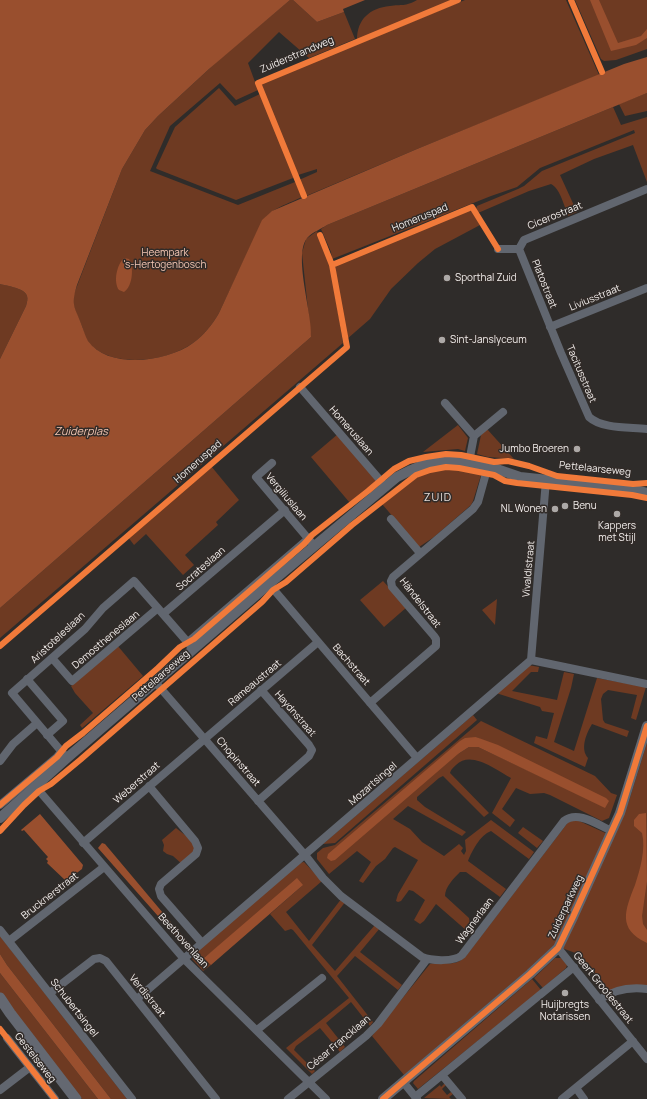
<!DOCTYPE html>
<html>
<head>
<meta charset="utf-8">
<style>
  body { margin:0 }
  canvas { display:block; background:#2f2c2a }
</style>
</head>
<body>
<canvas width="647" height="1099"></canvas>
<script>
const c = document.querySelector('canvas').getContext('2d');
c.lineJoin = 'round';
function fillPath(path, color) {
  c.fillStyle = color;
  c.fill(path, 'evenodd');
}
function strokePath(path, color, width, dash) {
  c.strokeStyle = color;
  c.lineWidth = width;
  c.lineCap = dash ? 'butt' : 'round';
  c.setLineDash(dash || []);
  c.stroke(path);
}
function label(font, color, halo, rows, align = 'center') {
  c.font = font + ' Manrope,sans-serif';
  c.lineWidth = 3;
  c.setLineDash([]);
  c.textBaseline = 'middle';
  c.strokeStyle = halo;
  c.fillStyle = color;
  for (const [text, x, y, turn = 0] of rows) {
    c.save();
    c.translate(x, y);
    c.rotate((+turn || 0) * Math.PI / 180);
    c.textAlign = isNaN(turn) ? turn : align;
    if (halo) c.strokeText(text, 0, 0);
    c.fillText(text, 0, 0);
    c.restore();
  }
}
fillPath(new Path2D(`
  M290,0H293L317,22L344,12L355,39L309,58L279,32L248,63L258,90L236,100L220,83L170,126L150,171L238,205L295,182L302,197C284,206 268,208 259,228L219,313C212,325 204,335 193,343C167,362 108,370 87,340C84,336 84,331 82,326C77,313 72,309 74,294L122,169L145,130L158,116L221,58Z
  M417,0H453L357,40C357,19 370,8 390,6C402,4 405,7 417,0Z
  M465,0H566L599,75L417,149L306,196L299,180L317,172V169L298,175L260,84Z
  M575,0H647V49L616,60L604,61L601,59Z
  M219,88L235,106L260,94L293,174V178L236,200L157,169L156,168L175,127Z
  M647,93V111L625,116L619,104Z
  M613,107L621,125L647,117V182L633,145L594,159L560,175L577,212L568,216C565,208 560,188 551,184L529,191L478,213L476,209L477,206L518,189L524,186L542,171L635,133L634,130L540,168L517,187L491,196L332,259L331,252L321,229L327,225Z
  M469,210L472,212L480,225L435,249L418,263L391,289L370,319L347,339L335,271L336,265Z
  M317,231L329,258L343,343L0,638V608L311,337L302,253L306,239Z
  M0,284C7,286 25,288 27,296C28,299 27,302 26,306L0,359Z
  M458,425L468,438L465,451L458,449L423,452Z
  M487,429L514,459L488,457L477,454L481,435Z
  M338,434L378,482L350,503L311,457Z
  M211,466L239,500L216,522L218,525L185,555L194,565L183,575L146,534L134,545L128,537Z
  M440,469H460L481,475L473,501L471,505L434,537L419,547L382,504C401,488 414,475 440,469Z
  M383,581L407,607L384,627L360,600Z
  M497,599L495,625L482,610Z
  M117,645L143,676L82,728L80,725L93,713L75,693L71,686Z
  M528,665L539,667L538,672H531L512,691L557,700L564,672L574,674L571,688L554,742L574,751L597,678L646,687L636,720L631,718L637,695L608,690L603,694L601,699L603,720L605,723L629,731L627,737L592,724C586,734 580,749 588,758L585,767L534,743L536,736L547,739L554,713L542,711L540,707L496,693Z
  M473,715L477,720L335,843L323,844Z
  M481,721L595,776L611,793L617,795L609,818L602,821L550,795L544,793L530,794L516,788L502,809L515,820L510,827L492,813L511,778C496,770 471,750 456,765C453,768 451,769 450,773L489,813L484,817L443,776L439,778L417,797V800L425,807L466,832L462,836L408,806L393,819L410,829L422,842L444,856L459,844L463,848L461,851L464,855L466,851L465,840L491,820L534,852L529,859L491,831C480,835 472,851 468,861L506,889L500,897L466,872H460C454,878 445,887 445,896L469,918L470,924L467,931L436,904L424,921L420,924L414,920L425,900L413,891L409,890L401,901L398,902L396,901L398,894L418,860L395,847L393,848L385,859L376,866L363,883L359,881L371,862L357,851L329,874L317,859V853L323,848L335,845ZM476,737L608,801L605,807L478,747H469L458,754Z
  M647,743V986L608,991L578,954L554,945L526,971L404,1075L372,1036L430,964C446,960 453,969 466,956L569,821L577,820L614,837L629,801Z
  M523,827L543,841L537,848L518,833Z
  M176,828L190,839L196,850L182,864L173,856L167,854L163,851L164,845L162,840Z
  M304,862L322,881L286,912L309,941L342,898L346,901L312,945L335,971L375,925L380,928L360,952L402,985L398,990L355,956L337,976L373,1022L370,1026L351,1002L326,1023L345,1047L340,1052L320,1028L296,1046L294,1050L315,1071L312,1074L286,1048L349,998L293,930L291,929L285,931L270,914L303,885L205,957L211,965L203,971L192,959L194,954L299,863Z
  M0,936L127,1099H111L7,965L0,954Z
  M555,958H561L567,965L566,968L543,988L534,978Z
  M0,973L98,1099H82L0,994Z
  M532,979L541,990L418,1089L413,1083L414,1081Z
  M445,1083L446,1085L442,1089L447,1095L451,1092L453,1094L449,1097L451,1099L424,1098L440,1085L441,1087Z`), '#6e3a22');
fillPath(new Path2D(`
  M0,0H290L209,69L158,116L145,130L122,169L77,285C70,307 76,308 82,326C84,331 85,336 88,341C109,370 167,362 193,343C204,335 212,325 219,313L262,220L272,211L417,149L624,64L647,57V93L327,225C321,229 313,232 308,237C292,253 313,315 311,337L0,608V359L26,306C27,302 28,299 27,296C25,288 7,286 0,284Z
  M293,0H365L343,9L344,12L317,22Z
  M590,0H599L618,43L641,36L647,29V38L636,45L611,51Z
  M124,258L129,259C134,267 133,286 124,292L119,290C113,282 117,264 124,258Z
  M476,737L498,745L606,798L609,801L605,808L478,747H469L458,754L335,860L331,861L327,858L328,854L460,741L465,738Z
  M646,813L647,881L642,916L643,924L647,930V943C617,929 625,910 635,885C640,870 646,849 642,833L634,826V820L639,814Z
  M40,814L83,865L82,869L66,881L47,863L48,861L46,859L48,857L24,830L22,831L21,830Z
  M102,843L105,844L184,938L182,941H180L98,848Z
  M297,878L303,885L211,965L204,958Z
  M0,954L7,965L111,1099H98L0,973Z`), '#994f2e');
strokePath(new Path2D(`
  M498,249H519
  M519,249L561,353L589,417C602,429 629,427 647,429
  M519,249L524,240L647,189
  M550,327L647,288
  M300,387L386,487
  M445,403L474,436
  M469,462L474,436L503,412
  M272,463L256,477L311,542
  M391,519L420,553
  M269,584L417,758
  M163,614L190,645
  M188,642L308,539
  M52,658L72,681L158,608
  M531,660L546,480
  M27,679L63,721L47,735
  M156,683L305,855L323,878L341,896L422,957C431,961 455,962 462,955L564,821C578,810 598,825 612,831
  M370,703L436,646V639L434,636L392,587L391,581L393,577L473,509L478,502L488,466
  M67,758L12,693L85,629L103,608L134,581L163,614L285,510
  M0,761L13,744L37,723
  M35,786L184,959L326,1099
  M149,786L195,841L198,848L196,854L161,884L159,889L161,896L202,943
  M258,801L309,756L312,750L309,745L261,690
  M0,805L57,757L61,752
  M83,843L318,642
  M0,930L132,1099
  M9,941L104,867
  M558,948L647,1059
  M50,993L94,959L100,958L106,961L216,1099
  M137,999L531,660L647,684
  M599,1000C613,990 631,987 647,989
  M257,1030L322,978
  M7,1038L55,1099
  M442,1075L462,1099
  M404,1083L417,1099
  M576,1088L584,1099
  M0,1090L30,1067
  M415,1097L574,967
  M288,1099L366,1036L378,1024L427,959
  M562,1099L633,1041`), '#61666f', 8);
strokePath(new Path2D(`
  M0,818L67,758L269,584L397,477L411,470L425,464L443,461L461,462L488,466L520,477L632,489L647,493
  M383,1099L530,974L558,948L573,917L620,813L647,726`), '#61666f', 10);
strokePath(new Path2D(`
  M0,998L10,1013L76,1099`), '#646871', 11);
strokePath(new Path2D(`
  M571,0L602,72
  M304,196L258,83L458,0
  M332,265L472,207L498,249
  M0,646L347,347L332,265L320,235
  M0,805L57,757L66,746L83,733L158,668L180,647L194,639L304,544L312,535L368,491L394,469L409,461L426,457L446,454L461,455L494,462L508,461L529,466L557,476L633,484L647,483
  M0,831L24,805L39,791L51,784L80,760L262,602L273,590L286,582L352,525L416,475L430,470L446,467L459,468L494,475L505,481L517,483L632,495L647,498
  M0,1029L55,1099
  M383,1099L530,974L558,948L573,917L620,813L647,726`), '#f17a3a', 6);
for (const [x, y, r, color] of [
  [447,278,4,"#ada9a7"],
  [442,340,4,"#ada9a7"],
  [577,449,4,"#ada9a7"],
  [565,506,4,"#ada9a7"],
  [555,509,4,"#ada9a7"],
  [617,514,4,"#ada9a7"],
  [565,993,4,"#ada9a7"]
]) {
  const dot = new Path2D();
  dot.arc(x, y, r, 0, 2 * Math.PI);
  c.fillStyle = color;
  c.fill(dot);
  strokePath(dot, '#312b28', 1.5);
}
label('10px', '#f1edeb', '#312b28', [
  ["Zuiderstrandweg",297,55,-23],
  ["Cicerostraat",555,216,-22],
  ["Homeruspad",420,218,-22],
  ["Platostraat",544,284,68],
  ["Liviusstraat",595,298,-22],
  ["Tacitusstraat",581,374,67],
  ["Homeruslaan",351,431,49],
  ["Homeruspad",198,462,-41],
  ["Pettelaarseweg",595,469,6],
  ["Vergiliuslaan",286,497,50],
  ["Socrateslaan",201,569,-41],
  ["Vivaldistraat",529,569,-85],
  ["Händelstraat",420,603,52],
  ["Aristoteleslaan",58,638,-43],
  ["Demostheneslaan",106,640,-40],
  ["Bachstraat",351,665,49],
  ["Pettelaarseweg",161,676,-41],
  ["Rameaustraat",255,683,-40],
  ["Haydnstraat",295,714,49],
  ["Chopinstraat",238,762,49],
  ["Weberstraat",137,783,-41],
  ["Mozartsingel",373,784,-41],
  ["Brucknerstraat",50,896,-38],
  ["Zuiderparkweg",566,907,-65],
  ["Wagnerlaan",475,921,-53],
  ["Beethovenlaan",183,941,48],
  ["Geert Grootestraat",603,988,51],
  ["Verdistraat",147,996,51],
  ["Schubertsingel",74,1008,52],
  ["César Francklaan",339,1043,-40],
  ["Gestelseweg",35,1058,52]
]);
label('10px', '#f7c8b5', '#312b28', [
  ["Heempark",165,253],
  ["'s-Hertogenbosch",165,265]
]);
label('10px', '#f1edeb', '#312b28', [
  ["Sporthal Zuid",455,278],
  ["Sint-Janslyceum",450,340],
  ["Jumbo Broeren",569,449,"right"],
  ["Benu",573,506],
  ["NL Wonen",547,509,"right"],
  ["Kappers",617,526,"center"],
  ["met Stijl",617,538,"center"],
  ["Huijbregts",565,1005,"center"],
  ["Notarissen",565,1017,"center"]
], 'left');
label('italic 11px', '#f1c3af', '#312b28', [
  ["Zuiderplas",81,432]
]);
c.letterSpacing = '1px';
label('11px', '#e5dcd8', '#312b28', [
  ["ZUID",438,498]
]);
c.letterSpacing = '0px';
</script>
</body>
</html>
